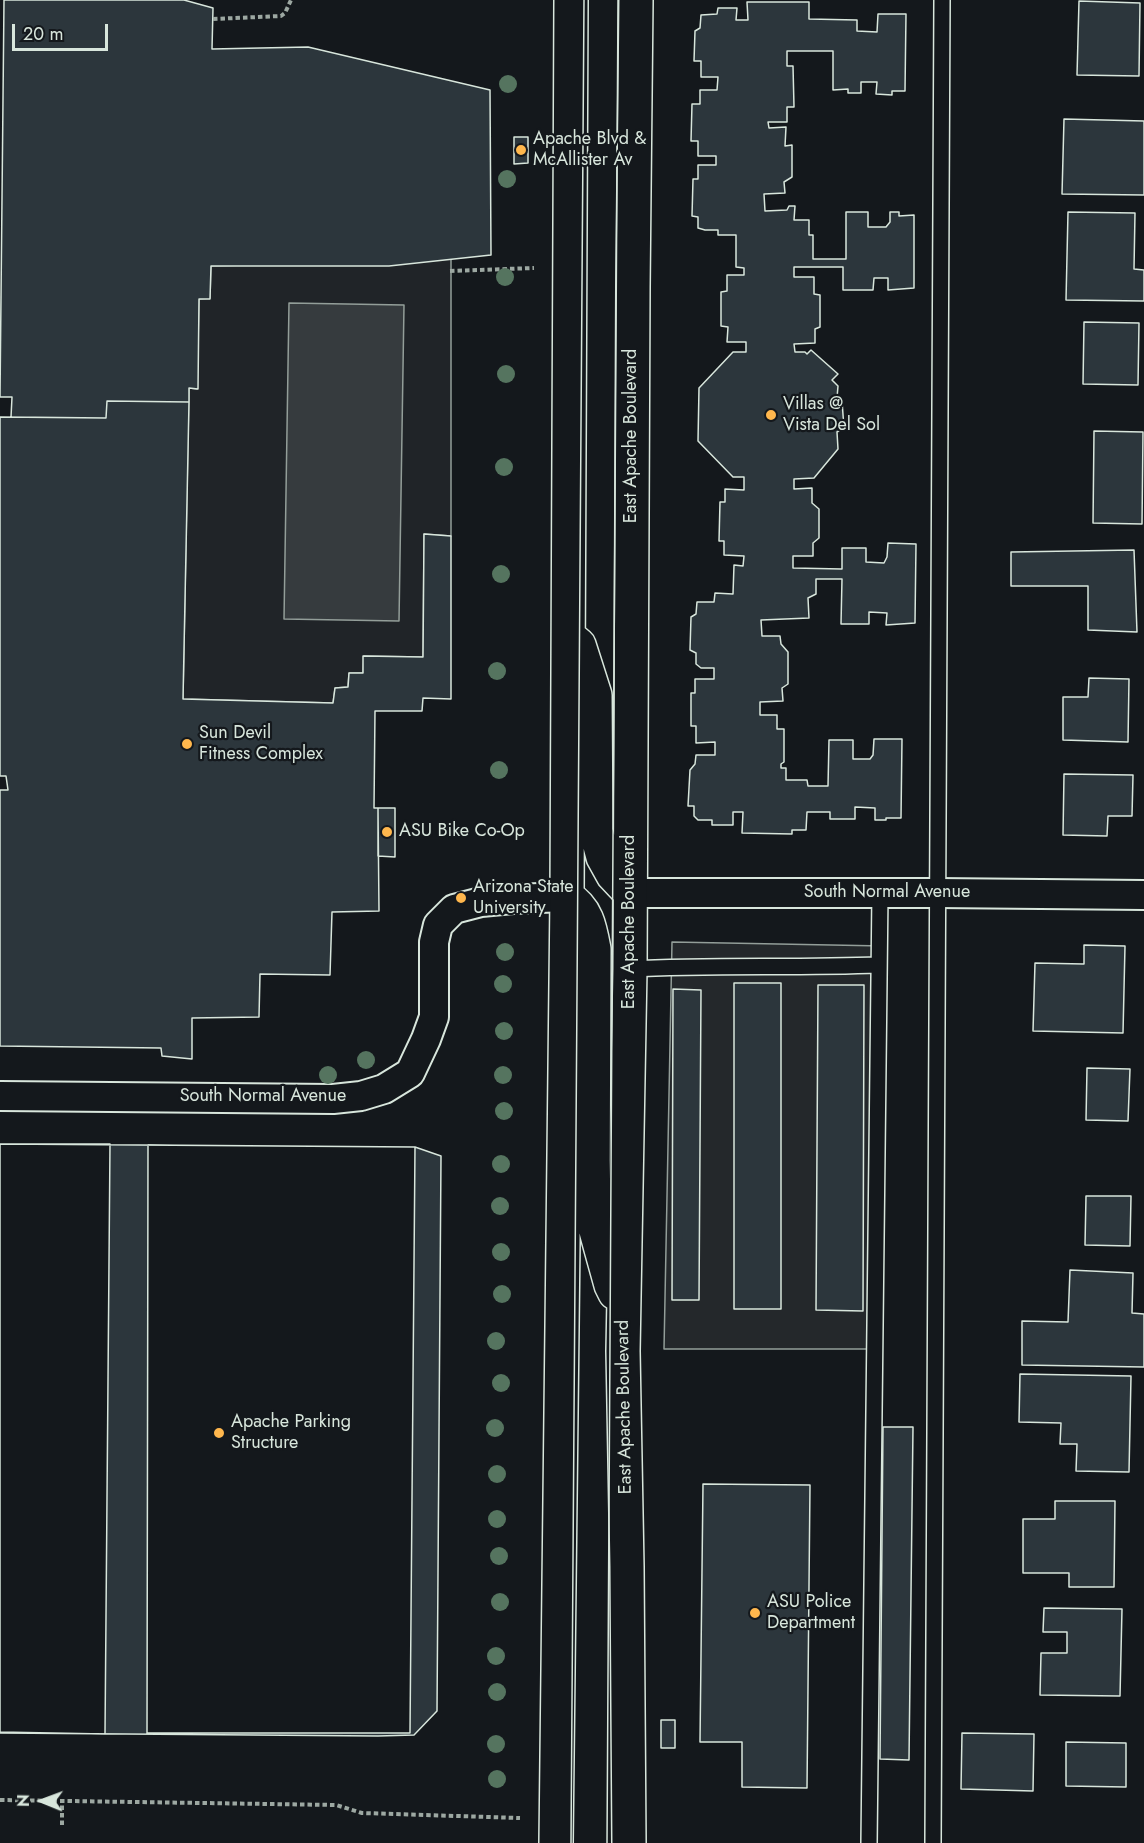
<!DOCTYPE html>
<html>
<head>
<meta charset="utf-8">
<style>
  body { margin:0 }
  #map { position:relative; width:1144px; height:1843px; overflow:hidden; background:#14181c; font-family:Jost,sans-serif }
  canvas { display:block }
  .north { position:absolute; left:12px; top:1771px; width:60px; height:60px; -webkit-text-stroke:4px #14181c; paint-order:stroke; rotate:271deg; font-size:16px; font-weight:700; line-height:24px; text-align:center; color:#d8e6dc }
  .north::after { content:''; display:block; margin:auto; width:21px; height:27px; background:#d8e6dc; clip-path:polygon(50% 0,100% 100%,50% 72%,0 100%) }
  .scale { position:absolute; left:12px; top:24px; width:96px; height:27px; box-sizing:border-box; border:3px solid #d8e6dc; border-top:0; padding-left:8px; font-size:18px; line-height:21px; white-space:nowrap; color:#d8e6dc; -webkit-text-stroke:4px #14181c; paint-order:stroke }
</style>
</head>
<body>
<div id="map">
<canvas width="1144" height="1843"></canvas>
<div class="north">N</div>
<div class="scale">20 m</div>
</div>
<script>
const c = document.querySelector('canvas').getContext('2d');
c.lineJoin = 'round';
function fillPath(path, color) {
  c.fillStyle = color;
  c.fill(path, 'evenodd');
}
function strokePath(path, color, width, dash) {
  c.strokeStyle = color;
  c.lineWidth = width;
  c.lineCap = dash ? 'butt' : 'round';
  c.setLineDash(dash || []);
  c.stroke(path);
}
function label(font, color, halo, rows, align = 'center') {
  c.font = font + ' Jost,sans-serif';
  c.lineWidth = 4.5;
  c.setLineDash([]);
  c.textBaseline = 'middle';
  c.strokeStyle = halo;
  c.fillStyle = color;
  for (const [text, x, y, turn = 0] of rows) {
    c.save();
    c.translate(x, y);
    c.rotate((+turn || 0) * Math.PI / 180);
    c.textAlign = isNaN(turn) ? turn : align;
    if (halo) c.strokeText(text, 0, 0);
    c.fillText(text, 0, 0);
    c.restore();
  }
}
const green = new Path2D(`
  M451,259V536L424,534L423,657L364,656L363,673H349L348,687L335,688L333,703L183,699L189,388L197,389L199,299L210,298L211,266Z`);
fillPath(green, '#202428');
strokePath(green, '#939e99', 1.5);
const parking = new Path2D(`
  M672,942L884,946L874,1349H664Z`);
fillPath(parking, '#24282b');
strokePath(parking, '#939e99', 1.5);
const water = new Path2D(`
  M289,303L404,305L399,621L284,619Z`);
fillPath(water, '#363b3e');
strokePath(water, '#939e99', 1.5);
const building = new Path2D(`
  M4,0H184L213,8L212,49L308,47L490,90L491,255L389,266H211L210,299H199L198,389L189,388V402L107,401L106,418L11,417L12,397H0Z
  M1079,1L1140,3L1139,76L1077,75Z
  M747,2H809V19L857,20V31L877,32L878,14H906L905,91H892V95L876,94L877,82H861V93H848V89L833,90V51H787V66H793L794,107H787V122H768L769,128L786,127L785,146L792,145V177L784,182L785,193L764,194L765,211L787,210L789,206H795L794,220H809V235H813V259H846V212H868V227H886L890,222V212H899V216L914,215V288L888,290V278H874L873,290H843V267H794V277H814V294L820,295V327L815,329V343L794,344L795,352H805L807,354L811,350L838,374L832,380L838,386L837,398L842,401L844,428L837,432L838,449L814,478L794,479V489L812,488V503L819,509V538L813,543V556H793V568L842,569V548H866V562L884,563L887,557L888,543L916,544L915,623L886,625L887,613L869,612V624H841L842,579H816V594L808,598L809,618L761,620L762,636H780L781,644L788,652V684L782,688L783,701L760,702V715H777V729H784V762L781,764V768H786V780H807L808,786H828L829,740H853V759H870L873,755L874,739H902L901,818H886V820H875V808L855,807V819H830V812H807L806,830H792V834L742,833L743,812H733V825H712V820H698L694,816V806H688L690,770L695,764L696,755H715V742L696,743V726H691V693H695V679H714V668H701L696,664V653L690,650L691,617L696,614L697,602H714L715,593L733,594L734,565L743,566L744,556L724,555V541H719L720,502H725V489L744,490V477H733L698,441L699,388L733,352H746V342H727L728,327L721,326V292L727,291V275H744V268L736,267V235H718V230H705L698,228V217L692,216L693,179H698V165H716V156H698V141H691L692,104H700V90H717L718,77H701V61H694L695,31L700,28L701,15L717,14L718,8H737L736,20H748Z
  M1064,119L1144,121V195L1062,194Z
  M514,137H528V163L514,164Z
  M1068,212L1135,213L1134,269L1144,270V301L1066,300Z
  M1084,322L1139,323L1138,385L1083,384Z
  M107,401L189,402L183,699L333,703L335,688L348,687L349,673H363V656L423,657L424,534L451,536V699L423,698L422,711H375L374,808H378L379,911L332,912L330,975L260,974L259,1017L192,1018V1059L162,1056L161,1048L0,1046V790H8L6,776H0V417L106,418Z
  M1094,431L1143,432L1142,524L1093,523Z
  M1134,550L1137,632L1088,630V586H1011V552Z
  M1089,678L1129,679L1128,742L1063,740V697H1088Z
  M1064,774L1133,775L1132,816H1108L1107,836L1063,835Z
  M378,808H395V857L378,856Z
  M1084,945L1125,946L1123,1033L1033,1031L1035,963L1084,964Z
  M734,983H781V1309H734Z
  M818,985H864L863,1311L816,1310Z
  M673,989L701,990L699,1300H672Z
  M1087,1068L1130,1069L1128,1121L1086,1120Z
  M0,1144L415,1147L441,1156L437,1711L414,1735L378,1736L0,1733Z
  M0,1144H110L105,1734L0,1732Z
  M148,1145L415,1147L410,1733H147Z
  M1086,1196H1131L1130,1246L1085,1245Z
  M1070,1270L1133,1273L1132,1313L1144,1314V1367L1022,1365V1321L1068,1322Z
  M1020,1374L1131,1376L1129,1472L1076,1471L1077,1444H1060L1061,1423L1019,1422Z
  M883,1427H913L909,1760L880,1759Z
  M703,1484L810,1485L807,1788L742,1787V1742H700Z
  M1055,1501H1115L1114,1587H1069V1573H1023V1519H1055Z
  M1044,1608L1122,1609L1120,1696L1040,1695L1041,1653H1067V1632H1043Z
  M661,1720H675V1748H661Z
  M962,1733L1034,1734L1033,1791L961,1789Z
  M1066,1742L1126,1743V1787L1066,1786Z`);
fillPath(building, '#2c363c');
strokePath(building, '#d8e6dc', 1.5);
const lane = new Path2D(`
  M630,969C713,965 796,968 879,965
  M869,1843L880,893
  M933,1843L942,0`);
const street = new Path2D(`
  M630,893H938L1144,895
  M0,1096L333,1099L361,1096L384,1089L410,1073L426,1039L434,1017V942L438,925L454,909L481,902L513,899L567,897`);
const primary = new Path2D(`
  M573,640L579,645L595,695L596,831L603,857L613,875L630,893
  M567,897C587,909 590,927 594,949L593,1220L611,1285L615,1293
  M556,1843L567,897L571,0
  M629,1843L627,1567L623,1351L630,969L633,287L636,0`);
strokePath(lane, '#d8e6dc', 18);
strokePath(street, '#d8e6dc', 32);
strokePath(primary, '#d8e6dc', 36);
strokePath(new Path2D(`
  M213,19L281,16L285,13L291,0
  M450,271L534,268
  M0,1800L336,1805L362,1813L520,1818
  M62,1825V1802`), '#9da8a2', 4, [4.5, 3]);
strokePath(lane, '#14181c', 15);
strokePath(street, '#14181c', 28);
strokePath(primary, '#14181c', 33);
strokePath(new Path2D(`
  M571,1843L584,0
  M607,1843L618,0`), '#d8e6dc', 1.5);
c.fillStyle = '#55745f';
for (const [x, y] of [
  [508,84],
  [507,179],
  [505,277],
  [506,374],
  [504,467],
  [501,574],
  [497,671],
  [499,770],
  [505,952],
  [503,984],
  [504,1031],
  [366,1060],
  [328,1075],
  [503,1075],
  [504,1111],
  [501,1164],
  [500,1206],
  [501,1252],
  [502,1294],
  [496,1341],
  [501,1383],
  [495,1428],
  [497,1474],
  [497,1519],
  [499,1556],
  [500,1602],
  [496,1656],
  [497,1692],
  [496,1744],
  [497,1779]
]) {
  c.beginPath();
  c.arc(x, y, 9, 0, 2 * Math.PI);
  c.fill();
}
for (const [x, y, r, color] of [
  [521,150,6,"#ffb74d"],
  [771,415,6,"#ffb74d"],
  [187,744,6,"#ffb74d"],
  [387,832,6,"#ffb74d"],
  [461,898,6,"#ffb74d"],
  [219,1433,6,"#ffb74d"],
  [755,1613,6,"#ffb74d"]
]) {
  const dot = new Path2D();
  dot.arc(x, y, r, 0, 2 * Math.PI);
  c.fillStyle = color;
  c.fill(dot);
  strokePath(dot, '#14181c', 2);
}
label('18px', '#d8e6dc', '#14181c', [
  ["Apache Blvd &",533,140],
  ["McAllister Av",533,161],
  ["Villas @",783,405],
  ["Vista Del Sol",783,426],
  ["Sun Devil",199,734],
  ["Fitness Complex",199,755],
  ["ASU Bike Co-Op",399,832],
  ["Arizona State",473,888],
  ["University",473,909],
  ["Apache Parking",231,1423],
  ["Structure",231,1444],
  ["ASU Police",767,1603],
  ["Department",767,1624]
], 'left');
label('18px', '#d8e6dc', '#14181c', [
  ["East Apache Boulevard",632,436,-90],
  ["South Normal Avenue",887,893],
  ["East Apache Boulevard",630,922,-90],
  ["South Normal Avenue",263,1097],
  ["East Apache Boulevard",625,1407,-91]
]);
</script>
</body>
</html>
